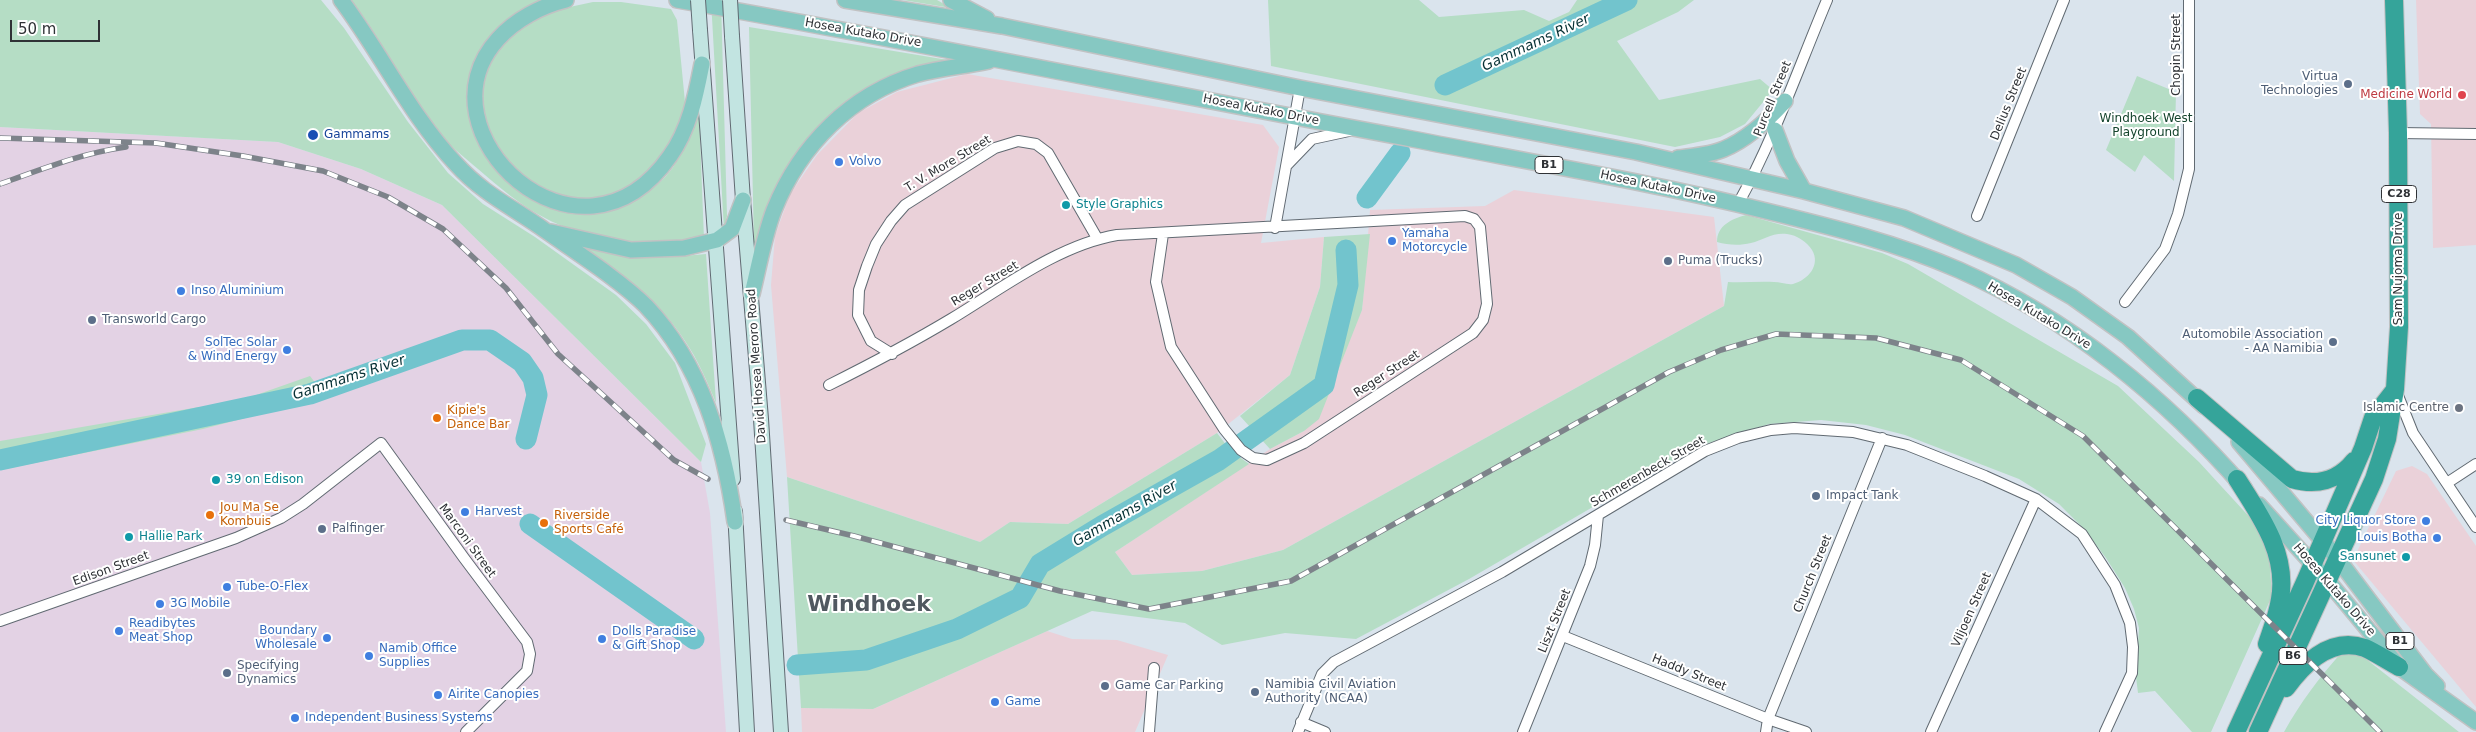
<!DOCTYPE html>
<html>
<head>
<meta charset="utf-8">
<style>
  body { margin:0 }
  #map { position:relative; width:2476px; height:732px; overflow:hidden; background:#dae4ed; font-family:"DejaVu Sans",sans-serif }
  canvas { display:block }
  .scale { position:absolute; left:10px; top:20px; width:90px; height:22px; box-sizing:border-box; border:2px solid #2f3236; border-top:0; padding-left:6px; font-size:15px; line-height:18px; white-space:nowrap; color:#2f3236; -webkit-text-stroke:4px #fff; paint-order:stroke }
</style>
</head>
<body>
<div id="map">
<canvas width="2476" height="732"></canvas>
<div class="scale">50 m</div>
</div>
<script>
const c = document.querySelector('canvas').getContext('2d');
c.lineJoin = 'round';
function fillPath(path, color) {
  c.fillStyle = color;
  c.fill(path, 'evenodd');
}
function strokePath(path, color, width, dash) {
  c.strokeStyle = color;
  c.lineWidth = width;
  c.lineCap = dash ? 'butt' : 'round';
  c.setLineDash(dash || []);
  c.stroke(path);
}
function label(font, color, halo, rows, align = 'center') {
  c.font = font + ' "DejaVu Sans",sans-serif';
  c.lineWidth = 4;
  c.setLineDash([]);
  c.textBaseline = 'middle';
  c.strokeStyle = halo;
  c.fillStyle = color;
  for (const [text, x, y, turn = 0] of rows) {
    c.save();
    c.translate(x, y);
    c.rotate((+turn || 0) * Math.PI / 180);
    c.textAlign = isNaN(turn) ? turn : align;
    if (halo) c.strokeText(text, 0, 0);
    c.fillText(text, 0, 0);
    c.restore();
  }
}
fillPath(new Path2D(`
  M2416,0H2476V245L2433,248L2431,124L2420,114Z
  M967,74L1263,125L1279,147L1261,243L1324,237L1320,287L1290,375L1217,433L1068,524L1010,522L980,542L787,477L771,285L775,236L790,194L817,155L858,113L897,92Z
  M1514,190L1714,217L1724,306L1283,550L1202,571L1132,575L1115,552L1270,449L1304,431L1362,310L1370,210L1485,206Z
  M2412,466L2427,474L2476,546V707L2353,560L2396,471Z
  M1047,631L1072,639L1117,640L1168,655L1135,732H802L801,708L873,709Z`), '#ead1d9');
fillPath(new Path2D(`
  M0,127L278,142L361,169L442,205L701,462L710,513L726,732H0Z`), '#e3d2e4');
fillPath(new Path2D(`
  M0,0H321L344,28L408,122L448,173L483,204L535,237L616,295L646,324L675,363L706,444L701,462L442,205L361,169L278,142L0,127Z
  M351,0H550C528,12 503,21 488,42C480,52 471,70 471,83C471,94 477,106 479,116C483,130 484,148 491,160C526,221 609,228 659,183C680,165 689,136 699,111L704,239C652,249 592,243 545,218C520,205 499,187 478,169C464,157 447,144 436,130C404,89 383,40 351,0Z
  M711,0H721L727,216L724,230Z
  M903,0H937L951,8Z
  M1268,0H1419L1439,17L1524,10L1549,21L1569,12L1577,0H1694L1678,12L1617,41L1659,100L1760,79L1773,90L1745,124L1720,137L1675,147L1271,66Z
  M593,2H621L671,9L677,20L685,102V111L671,144L645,178L610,197L571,201L530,183L501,153L492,136L484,112L482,90L486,71L499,47L515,31L537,18L565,8Z
  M749,27L948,60L930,65L819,131L757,241L754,243Z
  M2137,76L2176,92L2174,181L2144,155L2135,172L2106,150Z
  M1746,215L1882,253L1908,264L2118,386L2199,462L2255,523L2269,552L2272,596L2211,732H2192L2155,691L2138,693L2136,677L2139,628L2134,609L2125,588L2106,558L2084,529L2059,504L2019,479L1905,435L1866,425L1821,420L1769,424L1696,447L1469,579L1356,639L1285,633L1222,645L1185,623L1092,611L873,709L801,708L787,477L980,542L1010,522L1068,524L1217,433L1230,450L1249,464L1115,552L1132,575L1202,571L1283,550L1724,306L1728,282C1743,283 1759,281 1774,282C1780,282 1787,285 1793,284C1808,280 1821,265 1812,250C1807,242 1797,235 1787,234C1773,232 1763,240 1751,243C1739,246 1728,245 1717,242C1717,225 1732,219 1746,215Z
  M1370,234L1362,310L1319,419L1304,431L1270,449L1240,416L1290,375L1320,287L1324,237Z
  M577,245C620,257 661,259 706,254L716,403C707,381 698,360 685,341C659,299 616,272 577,245Z
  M310,376L326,397L203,429L0,470V441L199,407H222Z
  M2341,653L2361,655L2459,732H2284C2300,703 2319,678 2341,653Z`), '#b5ddc5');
strokePath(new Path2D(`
  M1445,85L1627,0
  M1367,198L1400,153
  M0,460L310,394L462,340H490L522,362L533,378L537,395L526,439
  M530,524L694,639
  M797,665L866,660L957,629L1020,598L1040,564L1102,526L1219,460L1324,385L1348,285L1346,250`), '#72c4cd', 21);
const street = new Path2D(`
  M2398,133L2476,134
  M1286,166L1312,139L1349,131
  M1738,204C1774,139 1798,69 1827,0
  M1977,216L2064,0
  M1275,228L1300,88
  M2125,302L2165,249L2178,214L2189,169V0
  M892,354L871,341L858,315L859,290L867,266L876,244L891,221L905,205L995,148L1018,141L1036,144L1048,153L1097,238
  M829,385C871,364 911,343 951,319C1001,289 1058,245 1117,235L1465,216L1474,219L1480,227L1487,304L1483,320L1473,333L1304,443L1267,460L1253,458L1241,450L1224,429L1171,347L1156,282L1163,234
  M2397,393L2413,433L2476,527
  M2447,483L2476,464
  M0,621L236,538L281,518L303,504L381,443L464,558L527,642L530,654L527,671L466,732
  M1563,636L1768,719L1806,732
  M1301,722L1325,732
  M1149,732L1154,668
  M1298,732L1322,674L1334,662L1502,572L1705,451L1738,438L1771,430L1794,428L1853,432L1907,445L1985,476L2036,499L2082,534L2115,585L2130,623L2133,647L2132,673L2105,732
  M1523,732L1590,566L1595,545L1598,515
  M1766,732L1768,719L1882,438
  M1931,732L2036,499`);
const secondary = new Path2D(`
  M700,30L733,479
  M732,36L743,200L761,419L781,732
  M735,511L747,732`);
const primary = new Path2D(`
  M341,0C381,53 410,115 456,164C483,194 514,208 546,231C576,252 621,281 646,306C702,365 724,444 735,522
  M566,0C541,6 515,20 498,39C414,131 579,287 670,156C689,130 696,95 702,64
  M677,0C922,43 1167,94 1412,139C1530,162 1649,182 1766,211C1832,227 1897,243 1959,270C2068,318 2166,398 2244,488
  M845,0L1002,26L1300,88L1636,152L1804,191L1904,218L2016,265L2072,297L2128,337L2204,406
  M951,0L987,19
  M1775,130L1787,161L1804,191
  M1678,158C1693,156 1711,155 1724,149C1748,139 1768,120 1785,101
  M551,232L631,250L684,248L717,240L732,229L743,200
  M752,294C759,266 764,236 774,210C800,145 851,94 918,74C941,68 966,66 989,61
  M2239,442L2337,558L2425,674L2437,686
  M2259,505L2327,580L2399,667L2476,722`);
const highway = new Path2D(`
  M2197,398L2292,479C2316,486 2338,481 2354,461
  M2237,479C2260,515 2288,554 2280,599C2278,614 2272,629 2267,644
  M2286,688C2304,663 2331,636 2365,648C2376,653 2388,661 2399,667
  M2236,732L2305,582L2363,448L2373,418L2394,391
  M2258,732L2374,479L2387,439L2395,389L2399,327L2398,133L2394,0`);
strokePath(street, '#616a72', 12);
strokePath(secondary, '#616a72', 16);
strokePath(primary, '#c1c2c3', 18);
strokePath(highway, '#c1c2c3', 20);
strokePath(street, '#fff', 10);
strokePath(secondary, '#c2e4e1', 14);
strokePath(primary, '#86c8c2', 15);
strokePath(highway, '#35a49a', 18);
const rail = new Path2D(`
  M0,138L156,143L243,156L323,171L388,197L443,229L506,288L558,354L674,460L708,479
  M0,184C42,169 82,153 126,147
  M786,520L854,536L1060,591L1149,609L1291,581L1669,372L1721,350L1776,334L1876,338L1961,360L2083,436L2380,732`);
strokePath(rail, '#7d838a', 5.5);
strokePath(rail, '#fff', 4, [11]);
const secondaryBridge = new Path2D(`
  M698,0L700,30
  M730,0L732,36`);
strokePath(secondaryBridge, '#616a72', 16, []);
strokePath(secondaryBridge, '#c2e4e1', 14);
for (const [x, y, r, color] of [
  [2348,84,5,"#5c6f8a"],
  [2462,95,5,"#e0444e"],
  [313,135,6,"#1a4fb4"],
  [839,162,5,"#3f7fe0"],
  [1066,205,5,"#0f9aa8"],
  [1392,241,5,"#3f7fe0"],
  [1668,261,5,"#5c6f8a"],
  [181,291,5,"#3f7fe0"],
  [92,320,5,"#5c6f8a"],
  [2333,342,5,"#5c6f8a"],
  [287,350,5,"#3f7fe0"],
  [2459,408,5,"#6b7280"],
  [437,418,5,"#e8710a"],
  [216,480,5,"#0f9aa8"],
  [1816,496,5,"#5c6f8a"],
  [465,512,5,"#3f7fe0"],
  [210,515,5,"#e8710a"],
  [2426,521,5,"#3f7fe0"],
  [544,523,5,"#e8710a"],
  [322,529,5,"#5c6f8a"],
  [129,537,5,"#0f9aa8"],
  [2437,538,5,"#3f7fe0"],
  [2406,557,5,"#0f9aa8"],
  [227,587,5,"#3f7fe0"],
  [160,604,5,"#3f7fe0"],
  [119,631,5,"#3f7fe0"],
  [327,638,5,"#3f7fe0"],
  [602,639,5,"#3f7fe0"],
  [369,656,5,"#3f7fe0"],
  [227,673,5,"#5c6f8a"],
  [1105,686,5,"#5c6f8a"],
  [1255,692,5,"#5c6f8a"],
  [438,695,5,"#3f7fe0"],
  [995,702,5,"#3f7fe0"],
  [295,718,5,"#3f7fe0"]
]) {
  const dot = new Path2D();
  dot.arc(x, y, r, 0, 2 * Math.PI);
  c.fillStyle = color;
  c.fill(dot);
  strokePath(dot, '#fff', 2);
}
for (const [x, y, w] of [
  [1549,165,28],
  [2399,194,35],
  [2400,641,28],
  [2293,656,28]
]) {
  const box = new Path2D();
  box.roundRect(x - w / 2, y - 8.5, w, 17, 4);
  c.fillStyle = '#fff';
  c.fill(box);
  strokePath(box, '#2f3236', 1);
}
label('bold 11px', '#2f3236', null, [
  ["B1",1549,165],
  ["C28",2399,194],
  ["B1",2400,641],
  ["B6",2293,656]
]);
label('12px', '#2f3236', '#fff', [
  ["Hosea Kutako Drive",863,33,10],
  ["Chopin Street",2177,55,-90],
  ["Purcell Street",1773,99,-68],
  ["Delius Street",2009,104,-68],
  ["Hosea Kutako Drive",1261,110,11],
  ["T. V. More Street",948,164,-31],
  ["Hosea Kutako Drive",1658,187,12],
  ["Sam Nujoma Drive",2399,269,-90],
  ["Reger Street",985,284,-31],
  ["Hosea Kutako Drive",2039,316,31],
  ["David Hosea Meroro Road",757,366,-94],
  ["Reger Street",1387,374,-33],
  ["Schmerenbeck Street",1648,472,-30],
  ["Marconi Street",467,541,54],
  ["Edison Street",111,569,-20],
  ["Church Street",1813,574,-68],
  ["Hosea Kutako Drive",2334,590,49],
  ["Viljoen Street",1972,610,-66],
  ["Liszt Street",1555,621,-68],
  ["Haddy Street",1689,673,22]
]);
label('12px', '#4e5e75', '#fff', [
  ["Virtua",2338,77,"right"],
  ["Technologies",2338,91,"right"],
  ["Puma (Trucks)",1678,261],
  ["Transworld Cargo",102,320],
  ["Automobile Association",2323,335,"right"],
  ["- AA Namibia",2323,349,"right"],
  ["Impact Tank",1826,496],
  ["Palfinger",332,529],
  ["Specifying",237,666],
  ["Dynamics",237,680],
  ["Namibia Civil Aviation",1265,685],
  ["Authority (NCAA)",1265,699],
  ["Game Car Parking",1115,686]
], 'left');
label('12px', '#be3a42', '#fff', [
  ["Medicine World",2452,95]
], 'right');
label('12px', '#14442d', '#fff', [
  ["Windhoek West",2146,119],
  ["Playground",2146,133]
]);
label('12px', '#164399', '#fff', [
  ["Gammams",324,135]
], 'left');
label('12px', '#366cbe', '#fff', [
  ["Volvo",849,162],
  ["Yamaha",1402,234],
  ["Motorcycle",1402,248],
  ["Inso Aluminium",191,291],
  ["SolTec Solar",277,343,"right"],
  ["& Wind Energy",277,357,"right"],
  ["Harvest",475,512],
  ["City Liquor Store",2416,521,"right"],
  ["Louis Botha",2427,538,"right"],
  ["Tube-O-Flex",237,587],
  ["3G Mobile",170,604],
  ["Readibytes",129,624],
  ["Meat Shop",129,638],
  ["Boundary",317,631,"right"],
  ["Wholesale",317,645,"right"],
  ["Dolls Paradise",612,632],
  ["& Gift Shop",612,646],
  ["Namib Office",379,649],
  ["Supplies",379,663],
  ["Airite Canopies",448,695],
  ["Game",1005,702],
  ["Independent Business Systems",305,718]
], 'left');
label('12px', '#0d838f', '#fff', [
  ["Style Graphics",1076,205],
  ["39 on Edison",226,480],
  ["Hallie Park",139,537],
  ["Sansunet",2396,557,"right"]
], 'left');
label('12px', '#5b616d', '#fff', [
  ["Islamic Centre",2449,408]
], 'right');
label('12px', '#c56008', '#fff', [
  ["Kipie's",447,411],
  ["Dance Bar",447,425],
  ["Jou Ma Se",220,508],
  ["Kombuis",220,522],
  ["Riverside",554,516],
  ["Sports Café",554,530]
], 'left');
label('italic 14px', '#063034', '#fff', [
  ["Gammams River",1536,43,-25],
  ["Gammams River",349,378,-18],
  ["Gammams River",1125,514,-30]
]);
label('bold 22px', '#505860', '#fff', [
  ["Windhoek",869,605]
]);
</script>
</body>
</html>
